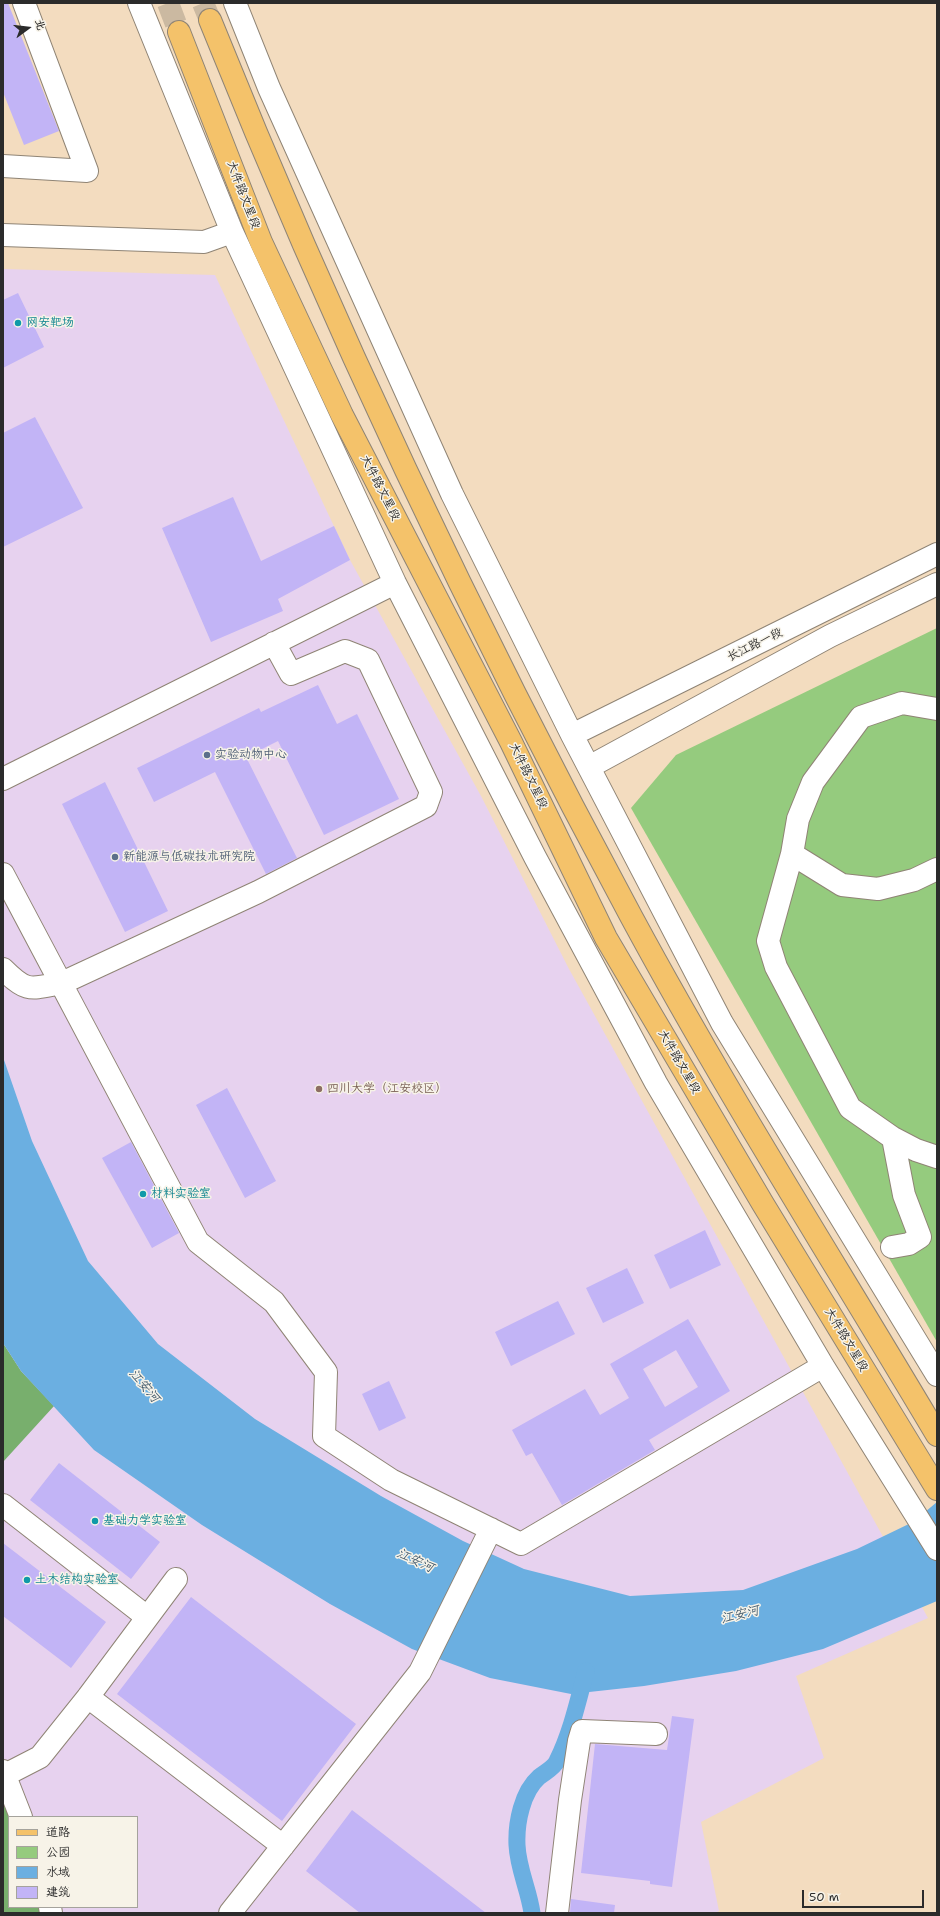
<!DOCTYPE html>
<html>
<head>
<meta charset="utf-8">
<style>
  body { margin:0 }
  #map { position:relative; width:940px; height:1916px; overflow:hidden; background:#f3dcbf; font-family:"Shantell Sans","LXGW WenKai TC",sans-serif }
  canvas { display:block }
  .frame { position:absolute; inset:0; border:4px solid #2b2b2b; pointer-events:none }
  .legend { position:absolute; left:8px; top:1816px; width:130px; height:92px; box-sizing:border-box; background:#f7f3e8; border:1px solid #a5a39c; margin:0; padding:5px 7px; list-style:none; font-size:12px; color:#2b2b2b }
  .legend li { display:flex; align-items:center; gap:8px; height:20px }
  .legend b { width:20px; border:1px solid #a5a39c }
  .north { position:absolute; left:8px; top:8px; width:40px; height:40px; -webkit-text-stroke:3px #f7f3e8; paint-order:stroke; rotate:75deg; font-size:11px; font-weight:700; line-height:16px; text-align:center; color:#2b2b2b }
  .north::after { content:''; display:block; margin:auto; width:14px; height:18px; background:#2b2b2b; clip-path:polygon(50% 0,100% 100%,50% 72%,0 100%) }
  .scale { position:absolute; left:802px; top:1890px; width:122px; height:18px; box-sizing:border-box; border:2px solid #2b2b2b; border-top:0; padding-left:5px; font-size:12px; line-height:14px; white-space:nowrap; color:#2b2b2b; -webkit-text-stroke:3px #f7f3e8; paint-order:stroke }
</style>
</head>
<body>
<div id="map">
<canvas width="940" height="1916"></canvas>
<div class="frame"></div>
<ul class="legend">
<li><b style="height:5px;background:#f4c26a"></b>道路</li>
<li><b style="height:11px;background:#95cb7e"></b>公园</li>
<li><b style="height:11px;background:#6bafe1"></b>水域</li>
<li><b style="height:11px;background:#c2b4f6"></b>建筑</li>
</ul>
<div class="north">北</div>
<div class="scale">50 m</div>
</div>
<script>
const c = document.querySelector('canvas').getContext('2d');
c.lineJoin = 'round';
function fillPath(path, color) {
  c.fillStyle = color;
  c.fill(path, 'evenodd');
}
function strokePath(path, color, width, dash) {
  c.strokeStyle = color;
  c.lineWidth = width;
  c.lineCap = dash ? 'butt' : 'round';
  c.setLineDash(dash || []);
  c.stroke(path);
}
function label(font, color, halo, rows, align = 'center') {
  c.font = font + ' "Shantell Sans","LXGW WenKai TC",sans-serif';
  c.lineWidth = 3;
  c.setLineDash([]);
  c.textBaseline = 'middle';
  c.strokeStyle = halo;
  c.fillStyle = color;
  for (const [text, x, y, turn = 0] of rows) {
    c.save();
    c.translate(x, y);
    c.rotate((+turn || 0) * Math.PI / 180);
    c.textAlign = isNaN(turn) ? turn : align;
    if (halo) c.strokeText(text, 0, 0);
    c.fillText(text, 0, 0);
    c.restore();
  }
}
fillPath(new Path2D(`
  M3,269L215,275L350,560L481,796L569,969L928,1618L796,1676L824,1758L701,1822L719,1911L715,1913H3ZM9,1817H137V1907H9Z`), '#e7d2ef');
fillPath(new Path2D(`
  M937,628V1342L631,808L676,755Z`), '#95cb7e');
fillPath(new Path2D(`
  M3,1343L21,1371L54,1406L3,1462Z
  M3,1797L11,1817H9V1907H39L41,1913H3Z`), '#78af6d');
fillPath(new Path2D(`
  M3,1057L32,1141L88,1261L158,1344L255,1419L381,1496L463,1541L524,1569L630,1596L743,1590L857,1549L913,1522L937,1502V1601L823,1649L736,1671L644,1686L571,1694L490,1678L412,1649L330,1604L202,1525L94,1450L21,1371L3,1343Z`), '#6bafe1');
strokePath(new Path2D(`
  M532,1913C529,1890 518,1869 517,1845C516,1823 522,1792 539,1777C545,1772 554,1768 557,1761C571,1733 578,1701 586,1671`), '#6bafe1', 17);
fillPath(new Path2D(`
  M3,3H8L59,131L24,145L3,92Z
  M18,293L44,347L3,368V300Z
  M35,417L83,508L3,547V433Z
  M233,497L261,561L334,526L350,560L278,599L283,611L211,642L162,528Z
  M318,685L337,724L357,714L399,799L324,835L278,741L246,757L297,858L266,874L215,772L154,802L137,768L259,708L261,712Z
  M105,782L168,911L125,932L62,804Z
  M227,1088L276,1181L245,1198L196,1105Z
  M131,1142L179,1233L152,1248L102,1158Z
  M705,1230L721,1265L670,1289L654,1255Z
  M627,1268L644,1303L603,1323L586,1288Z
  M558,1301L575,1334L511,1366L495,1332Z
  M688,1319L730,1391L649,1440L655,1450L562,1505L532,1453L526,1456L512,1430L585,1389L600,1415L629,1398L610,1364ZM676,1350L698,1387L665,1407L643,1369Z
  M389,1381L406,1418L379,1431L362,1394Z
  M59,1463L160,1542L131,1579L30,1500Z
  M3,1543L106,1622L71,1668L3,1616Z
  M191,1597L356,1724L282,1821L117,1694Z
  M672,1716L694,1719L672,1887L650,1884V1881L581,1873L595,1744L667,1750Z
  M352,1810L486,1913H360L306,1871Z
  M571,1899L615,1905L614,1913H570Z`), '#c2b4f6');
strokePath(new Path2D(`
  M168,3L179,32
  M203,3L210,20`), '#cbb9a1', 22, [22, 11]);
const minor = new Path2D(`
  M139,3L232,232L395,583L535,857L656,1083L823,1366L937,1549
  M235,3L269,88L452,494L572,735L722,1023L937,1375
  M3,166L87,171L24,3
  M3,235L204,242L232,232
  M937,709L902,703L861,717L813,782L798,819L792,854L768,941L776,967L850,1108L893,1138L916,1150L937,1157
  M572,735L937,554
  M589,767L830,636L937,584
  M3,779L395,583
  M792,854L842,885L878,889L914,880L937,869
  M3,874L198,1242L274,1302L326,1372L324,1436L391,1480L521,1544L823,1366
  M3,969C27,993 30,989 62,983L258,892L426,806L431,792L368,660L345,651L291,674L274,643
  M892,1247L909,1244L920,1237L904,1195L893,1138
  M3,1505L147,1617
  M88,1697L283,1846
  M3,1771L21,1817
  M5,1775L40,1757L88,1697L176,1579
  M50,1907L51,1913
  M230,1913L420,1672L491,1529
  M557,1913L570,1800L579,1741L582,1731L656,1734`);
const major = new Path2D(`
  M210,20C333,327 475,627 632,918C727,1094 835,1263 937,1435
  M179,32L261,242L342,415L511,742L606,938L763,1204L937,1489`);
strokePath(minor, '#8f8475', 24);
strokePath(major, '#8f8475', 24);
strokePath(minor, '#fff', 22);
strokePath(major, '#f4c26a', 22);
for (const [x, y, r, color] of [
  [18,323,4,"#0f9aa8"],
  [207,755,4,"#5c6f8a"],
  [115,857,4,"#5c6f8a"],
  [319,1089,4,"#8d6e63"],
  [143,1194,4,"#0f9aa8"],
  [95,1521,4,"#0f9aa8"],
  [27,1580,4,"#0f9aa8"]
]) {
  const dot = new Path2D();
  dot.arc(x, y, r, 0, 2 * Math.PI);
  c.fillStyle = color;
  c.fill(dot);
  strokePath(dot, '#f7f3e8', 1.5);
}
label('12px', '#2b2b2b', '#f7f3e8', [
  ["大件路文星段",243,195,69],
  ["大件路文星段",380,488,63],
  ["长江路一段",755,645,-26],
  ["大件路文星段",528,776,64],
  ["大件路文星段",679,1062,60],
  ["大件路文星段",846,1340,59]
]);
label('12px', '#0d838f', '#f7f3e8', [
  ["网安靶场",26,323],
  ["材料实验室",151,1194],
  ["基础力学实验室",103,1521],
  ["土木结构实验室",35,1580]
], 'left');
label('12px', '#4e5e75', '#f7f3e8', [
  ["实验动物中心",215,755],
  ["新能源与低碳技术研究院",123,857]
], 'left');
label('12px', '#785e54', '#f7f3e8', [
  ["四川大学（江安校区）",327,1089]
], 'left');
label('italic 13px', '#41596b', '#f7f3e8', [
  ["江安河",144,1386,50],
  ["江安河",415,1561,25],
  ["江安河",740,1615,-13]
]);
</script>
</body>
</html>
